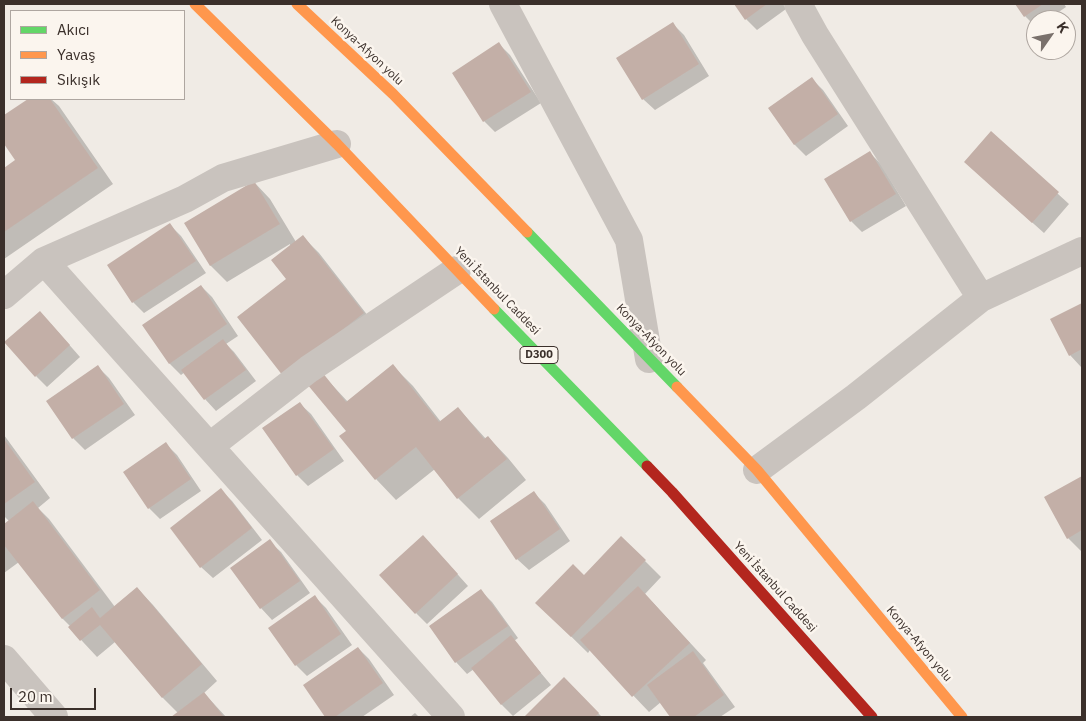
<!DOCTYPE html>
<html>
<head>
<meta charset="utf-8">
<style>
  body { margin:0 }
  #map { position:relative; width:1086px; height:721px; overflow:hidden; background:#f0ebe5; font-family:"IBM Plex Sans",sans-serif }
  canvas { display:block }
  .frame { position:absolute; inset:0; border:5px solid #3b302b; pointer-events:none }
  .legend { position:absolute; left:10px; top:10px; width:175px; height:90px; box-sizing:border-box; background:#fbf5ee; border:1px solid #aea6a0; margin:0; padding:6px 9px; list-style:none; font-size:15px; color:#3b302b }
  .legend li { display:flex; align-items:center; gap:10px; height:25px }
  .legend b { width:25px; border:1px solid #aea6a0 }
  .north { position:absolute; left:1026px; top:10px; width:50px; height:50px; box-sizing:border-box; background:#fbf5ee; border:1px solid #aea6a0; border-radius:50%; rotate:57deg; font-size:14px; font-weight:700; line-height:20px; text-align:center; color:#3b302b }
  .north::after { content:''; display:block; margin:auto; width:18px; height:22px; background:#7a716c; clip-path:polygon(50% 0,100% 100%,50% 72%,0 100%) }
  .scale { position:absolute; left:10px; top:688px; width:86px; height:22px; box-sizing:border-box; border:2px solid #3b302b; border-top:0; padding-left:6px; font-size:15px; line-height:18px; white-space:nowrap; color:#3b302b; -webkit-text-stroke:4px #fbf5ee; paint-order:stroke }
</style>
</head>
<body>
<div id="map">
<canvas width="1086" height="721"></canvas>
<div class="frame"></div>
<ul class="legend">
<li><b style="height:6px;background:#63d668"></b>Akıcı</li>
<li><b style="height:6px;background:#ff974d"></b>Yavaş</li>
<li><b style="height:6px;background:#b3261e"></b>Sıkışık</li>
</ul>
<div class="north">K</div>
<div class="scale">20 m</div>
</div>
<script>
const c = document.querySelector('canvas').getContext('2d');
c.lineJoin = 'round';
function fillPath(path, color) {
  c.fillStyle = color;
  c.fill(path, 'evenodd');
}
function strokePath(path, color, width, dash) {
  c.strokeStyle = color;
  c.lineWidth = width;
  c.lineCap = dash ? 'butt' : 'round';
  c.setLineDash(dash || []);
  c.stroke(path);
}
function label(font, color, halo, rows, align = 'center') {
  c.font = font + ' "IBM Plex Sans",sans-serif';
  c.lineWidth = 5;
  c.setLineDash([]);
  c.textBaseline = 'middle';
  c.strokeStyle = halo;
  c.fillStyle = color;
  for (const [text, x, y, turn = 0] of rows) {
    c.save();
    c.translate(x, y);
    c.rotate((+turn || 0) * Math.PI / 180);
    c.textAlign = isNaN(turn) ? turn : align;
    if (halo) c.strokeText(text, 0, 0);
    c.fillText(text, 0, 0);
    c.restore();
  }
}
fillPath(new Path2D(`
  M736,4H783L786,9L757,30L746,19Z
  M1017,4H1064L1066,7L1047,20H1036V27L1025,16Z
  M673,24L684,35L709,76L655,110L643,99Z
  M499,44L510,55L541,103L495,132L484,121Z
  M812,79L823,90L848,126L806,156L795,145L769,108Z
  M30,99H51L59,106L113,184L4,259V170L17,161L4,141V117Z
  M991,133L1069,204L1044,233L977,173Z
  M870,153L881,164L906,206L862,232L851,221Z
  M254,182L270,199L296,242L303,237L319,253L379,330L322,374L348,402L393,366L413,386L441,422L458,408L486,439L488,437L508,458L526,480L479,519L458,498L435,469L396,500L376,479L348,431L310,384L288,279L290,244L227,282L211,266L186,223Z
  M170,225L181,236L206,273L144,313L133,302Z
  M201,286L212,297L238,336L226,344L234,352L256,381L216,411L205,399L185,372L181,375L170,364L144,325Z
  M1082,304V366L1081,367L1070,355L1052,319Z
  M51,324L80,357L47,387L36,376Z
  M98,367L109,378L135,415L85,450L73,438L48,401Z
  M299,403L311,414L344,461L308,486L297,475Z
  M4,435L50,498L38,508L49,519L115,607L137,588L153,605L217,681L204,693L226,717H173L178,713L163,698L115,642L97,657L70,628L71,627L62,618L19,562L4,573V525L9,521L4,516Z
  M166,444L177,455L201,491L160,519L149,508Z
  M1082,477V552L1068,538L1046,497Z
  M221,490L232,501L262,540L213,578L201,567Z
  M533,492L545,504L570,541L529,570L517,559Z
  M269,541L281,552L310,593L272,620L261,608L232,568Z
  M434,548L468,586L427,624L416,613Z
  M645,561L661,577L645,594L706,660L703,663L735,707L720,717H672L661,702L649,712L590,650L588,653L537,603L584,577Z
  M481,591L492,602L518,638L514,641L551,685L513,716L502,705L474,669L467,674L456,662L431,626Z
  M315,597L326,608L352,645L307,676L296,665Z
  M358,648L369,659L394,695L362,717H327L305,686Z
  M564,679L602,717H526Z
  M415,713L419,717H410Z`), '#0003');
fillPath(new Path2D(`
  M734,4H767L745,20Z
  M1015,4H1043L1024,17Z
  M673,22L699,64L642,100L616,58Z
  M499,42L531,92L483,122L452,73Z
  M812,77L838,114L794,145L768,108Z
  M28,99H50L98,168L4,232V168L15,160L4,144V115Z
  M991,131L1059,192L1032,223L964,162Z
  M870,151L896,194L850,222L824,179Z
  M254,181L280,224L210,266L184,223Z
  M170,223L196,261L132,303L107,265Z
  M303,235L364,313L283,376L237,317L286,279L271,260Z
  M201,285L227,324L169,364L142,325Z
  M1082,303V349L1069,356L1050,319Z
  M40,311L70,345L35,377L4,342Z
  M223,339L246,370L204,400L181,370Z
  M393,364L439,422L458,407L484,439L488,436L507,459L457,499L416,447L375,480L339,436L346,431L307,384L322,372L346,402Z
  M98,365L124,404L72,439L46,401Z
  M300,402L334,449L296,476L262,428Z
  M4,439L35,482L4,504Z
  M166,442L191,479L148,509L123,472Z
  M1082,476V530L1067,539L1044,497Z
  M221,488L252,528L200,568L170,528Z
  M534,491L560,529L516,560L490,521Z
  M33,501L100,590L62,619L4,545V524Z
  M423,535L458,574L415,614L379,575Z
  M621,536L646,560L571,637L535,603L573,564L584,575Z
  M270,539L300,581L260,609L230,568Z
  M638,586L690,643L632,697L580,640Z
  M137,587L202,664L162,698L100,625L80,641L68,627L92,607L100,618Z
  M481,589L508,626L455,663L429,626Z
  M315,595L341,634L295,666L268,628Z
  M511,635L541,673L501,705L471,668Z
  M358,647L383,683L335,717H325L303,685Z
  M693,651L724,695L694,717H670L647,685Z
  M564,677L599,713L595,717H524Z
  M204,692L224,717H171Z`), '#c3afa7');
strokePath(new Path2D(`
  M503,4L629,240L649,359
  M798,4L815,35L981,298
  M44,261L451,717
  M4,295L44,261L185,199L223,178L337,144
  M210,446L309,369L457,270
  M757,470L856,397L981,298L1082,251
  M4,659L54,717`), '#c9c3be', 28);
strokePath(new Path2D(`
  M527,232L677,387
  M494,309L647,466`), '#63d668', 11);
strokePath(new Path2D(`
  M195,4L337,144L494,309
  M297,4L393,94L527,232
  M677,387L757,470L962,717`), '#ff974d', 11);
strokePath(new Path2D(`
  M647,466L672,492L872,717`), '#b3261e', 11);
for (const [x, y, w] of [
  [539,355,38]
]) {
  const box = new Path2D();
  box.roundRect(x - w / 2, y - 8.5, w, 17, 4);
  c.fillStyle = '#fbf5ee';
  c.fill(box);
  strokePath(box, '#3b302b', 1);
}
label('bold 11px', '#3b302b', null, [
  ["D300",539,355]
]);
label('12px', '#3b302b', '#fbf5ee', [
  ["Konya-Afyon yolu",367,51,43],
  ["Yeni İstanbul Caddesi",497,291,46],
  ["Konya-Afyon yolu",651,340,46],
  ["Yeni İstanbul Caddesi",775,587,48],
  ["Konya-Afyon yolu",919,644,50]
]);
</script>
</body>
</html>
